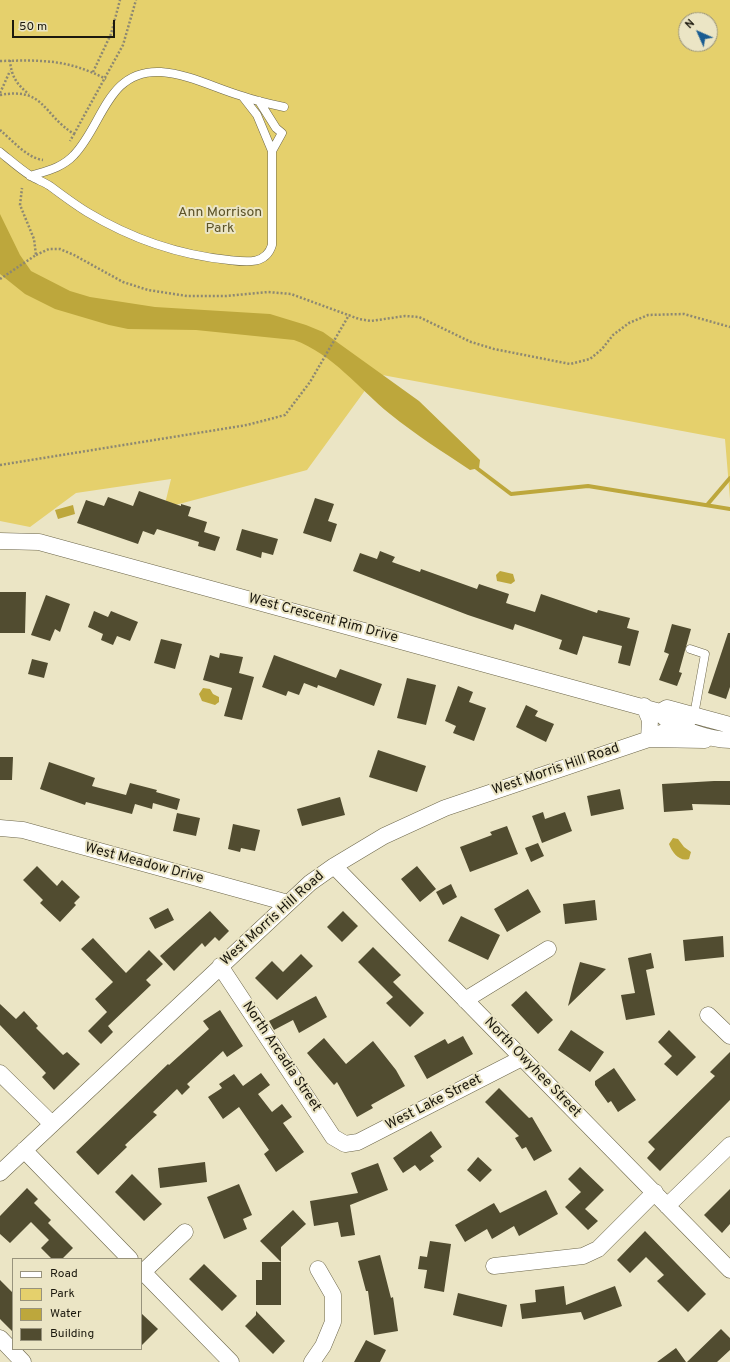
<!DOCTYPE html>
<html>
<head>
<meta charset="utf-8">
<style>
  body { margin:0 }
  #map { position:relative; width:730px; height:1362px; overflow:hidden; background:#ebe5c5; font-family:Overpass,sans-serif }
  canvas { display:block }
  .legend { position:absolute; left:12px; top:1258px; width:130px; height:92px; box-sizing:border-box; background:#ebe5c5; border:1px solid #98937c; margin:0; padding:5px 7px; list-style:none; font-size:12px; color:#1c190e }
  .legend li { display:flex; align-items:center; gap:8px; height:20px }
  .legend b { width:20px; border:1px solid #98937c }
  .north { position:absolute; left:678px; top:12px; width:40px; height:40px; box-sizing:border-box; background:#ebe5c5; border:1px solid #98937c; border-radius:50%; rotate:315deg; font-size:11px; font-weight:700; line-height:16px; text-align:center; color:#1c190e }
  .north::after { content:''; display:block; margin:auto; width:14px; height:18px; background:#195c91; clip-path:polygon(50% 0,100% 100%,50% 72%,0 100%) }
  .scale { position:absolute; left:12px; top:20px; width:103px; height:18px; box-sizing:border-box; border:2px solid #1c190e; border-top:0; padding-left:5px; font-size:12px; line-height:14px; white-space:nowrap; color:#1c190e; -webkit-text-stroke:3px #ebe5c5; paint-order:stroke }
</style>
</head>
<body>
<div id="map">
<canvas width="730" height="1362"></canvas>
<ul class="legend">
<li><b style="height:5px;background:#fff"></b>Road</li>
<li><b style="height:11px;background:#e5d06c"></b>Park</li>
<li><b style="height:11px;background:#bda73c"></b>Water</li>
<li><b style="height:11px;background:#514c30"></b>Building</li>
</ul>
<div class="north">N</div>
<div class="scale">50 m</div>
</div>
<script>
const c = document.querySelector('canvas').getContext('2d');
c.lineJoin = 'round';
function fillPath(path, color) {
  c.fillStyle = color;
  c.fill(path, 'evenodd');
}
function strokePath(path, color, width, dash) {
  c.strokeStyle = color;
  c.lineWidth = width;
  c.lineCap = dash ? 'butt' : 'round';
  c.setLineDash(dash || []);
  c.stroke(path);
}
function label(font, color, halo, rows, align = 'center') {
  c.font = font + ' Overpass,sans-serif';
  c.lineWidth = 4;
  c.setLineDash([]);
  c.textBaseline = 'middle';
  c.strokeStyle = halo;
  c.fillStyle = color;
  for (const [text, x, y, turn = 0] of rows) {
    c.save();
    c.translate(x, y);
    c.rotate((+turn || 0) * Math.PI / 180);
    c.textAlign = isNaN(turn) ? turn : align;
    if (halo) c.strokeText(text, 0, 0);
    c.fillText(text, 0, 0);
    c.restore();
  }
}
fillPath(new Path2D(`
  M0,0H730V499L725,439L377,374L307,470L164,508L171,479L76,493L30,527L0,521ZM686,20H710V44H686Z`), '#e5d06c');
fillPath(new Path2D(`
  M0,214L20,255L31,271L70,291L90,297L155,307L270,314L306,325L323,332L419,401L480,460L479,468L470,470C443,452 416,435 390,414C359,389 333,354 294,340L196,330L128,329L109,325L55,309L25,294L0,274Z
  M73,505L75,514L58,519L55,510Z
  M500,571L513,574L515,581L511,584L497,581L496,575Z
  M203,688L210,689L213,694L219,697V702L215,705L202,701L199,694Z
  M673,838L678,839L684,847L691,852L689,859C679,862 672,852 669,844Z`), '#bda73c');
strokePath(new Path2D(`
  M474,466L511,494L588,486L730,509
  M707,505L730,478`), '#bda73c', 4);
fillPath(new Path2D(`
  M139,491L181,506V504L191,507L188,516L207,522L204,532L220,537L215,551L198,546L199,542L157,529L154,535L143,531L138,544L77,523L86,500L104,506L108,497L133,506Z
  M315,498L334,504L328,521L337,524L331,542L303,533Z
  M242,529L278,539L273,555L262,552L261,558L236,550Z
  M380,551L395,557L392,562L420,572L421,569L477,589L479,584L509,594L506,603L535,612L541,594L597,613L598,610L630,618L627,628L639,631L630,666L618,663L622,646L583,636L577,655L559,649L562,640L515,624L513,630L468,615L353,571L360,553L377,559Z
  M0,592H26L25,633H0Z
  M46,595L70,604L60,632L55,629L50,641L31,635Z
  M94,611L108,617L111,611L138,622L130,641L117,636L113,645L101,640L103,634L88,627Z
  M672,624L691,629L679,672L682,673L677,686L659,680L669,654L664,652Z
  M728,633H730V687L726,699L708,693Z
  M161,639L182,644L175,669L154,663Z
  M220,653L243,657L239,673L254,677L242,720L224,716L232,688L203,680L210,655L219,658Z
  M274,655L336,678L340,669L382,684L374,706L318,685L317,688L304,683L299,695L288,691L286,696L262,687Z
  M32,659L48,663L44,678L28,674Z
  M407,678L436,685L426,725L397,718Z
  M458,686L473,692L469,702L486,708L474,741L453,733L456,726L445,721Z
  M526,705L538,711L535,716L554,724L546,742L516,727Z
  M378,750L426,766L417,792L369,777Z
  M0,757H13L12,780H0Z
  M49,762L95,778L92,786L126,795L130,783L157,790L156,792L180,799L177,810L153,803L152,809L135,804L132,814L86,802L85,805L40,789Z
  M714,781H730V805L692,804L693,810L664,812L662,784Z
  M620,789L624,809L591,816L587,796Z
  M340,797L345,815L302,826L297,809Z
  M543,812L545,819L565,812L572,831L542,843L532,816Z
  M177,813L200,818L196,836L173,831Z
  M233,824L260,830L255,851L241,848L240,852L228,849Z
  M507,826L518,854L470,872L460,847L492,835L490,832Z
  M538,843L544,856L531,862L525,848Z
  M37,866L57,886L62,880L80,897L74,903L76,905L60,922L40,903L43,900L23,880Z
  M417,866L436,889L420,902L401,879Z
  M451,884L457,897L443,905L436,892Z
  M528,889L541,912L507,932L494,909Z
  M595,900L597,920L565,924L563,904Z
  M168,908L174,920L155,929L149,918Z
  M210,911L229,931L219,941L215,937L205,947L202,943L174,971L160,956Z
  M343,911L358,926L342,942L327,927Z
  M461,916L500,935L488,960L448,941Z
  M723,936L724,957L685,961L683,940Z
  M93,938L126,973L149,950L163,964L146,980L151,985L108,1026L113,1032L101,1044L88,1031L107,1012L95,999L113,982L81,949Z
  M373,947L401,975L393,982L424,1013L410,1027L386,1003L393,997L358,962Z
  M651,953L654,968L646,970L655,1015L626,1020L621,995L635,993L628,958Z
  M301,954L313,966L277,1000L255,978L272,961L283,972Z
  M580,962L606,969L568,1006L573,986Z
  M526,991L553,1020L538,1034L511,1005Z
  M316,996L327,1017L299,1033L293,1020L274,1030L269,1021Z
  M0,1004L16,1019L24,1011L38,1026L36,1028L63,1055L67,1052L80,1064L54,1090L42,1077L46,1073L0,1025Z
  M220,1010L243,1046L227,1057L223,1051L187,1084L190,1087L182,1095L177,1089L153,1112L157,1115L125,1145L127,1147L98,1175L76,1152L168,1064L169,1065L209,1029L203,1021Z
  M571,1030L604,1052L590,1072L558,1050Z
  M669,1030L696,1057L677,1076L664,1064L672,1056L658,1042Z
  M463,1036L473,1054L427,1079L414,1056L445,1039L448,1044Z
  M324,1038L346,1064L373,1041L396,1070L405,1086L371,1105L373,1108L357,1117L337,1082L334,1085L307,1053Z
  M730,1052V1100L660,1171L647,1158L655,1149L648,1142L715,1076L710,1072Z
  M614,1068L636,1100L618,1112L611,1101L608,1103L595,1085V1081Z
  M261,1073L270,1085L258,1094L272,1112L282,1104L292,1117L283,1123L304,1152L276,1172L264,1154L269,1150L239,1107L223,1119L208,1097L222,1088L219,1084L234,1074L243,1086Z
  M499,1088L529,1118L532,1117L552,1151L534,1161L526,1147L522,1149L515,1138L519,1136L485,1102Z
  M431,1131L442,1147L430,1156L434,1161L420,1171L415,1165L403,1173L393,1158Z
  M478,1157L492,1170L480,1182L467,1170Z
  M205,1162L207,1182L160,1188L158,1168Z
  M378,1163L388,1190L350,1205L355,1235L341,1237L338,1222L314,1226L310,1201L358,1193L351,1173Z
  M580,1167L604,1190L585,1209L598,1221L588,1230L565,1207L581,1192L568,1179Z
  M132,1174L162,1204L144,1221L115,1192Z
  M239,1184L252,1215L243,1219L247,1229L224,1239L207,1197Z
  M27,1188L38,1199L34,1203L51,1220L48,1223L73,1248L62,1259H52L41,1248L49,1240L31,1222L10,1243L0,1234V1216Z
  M730,1189V1224L722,1233L704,1215Z
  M546,1190L558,1214L519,1236L514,1226L492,1239L487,1229L465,1242L455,1225L494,1203L500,1213Z
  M293,1210L306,1224L281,1247V1305H256V1280H262V1262H281L260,1241Z
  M645,1231L706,1294L688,1312L657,1281L664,1275L646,1257L630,1273L617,1260Z
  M430,1241L451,1244L444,1292L424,1288L427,1270L418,1269L420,1256L427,1257Z
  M380,1255L391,1298L393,1297L398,1331L374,1335L368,1291H366L358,1261Z
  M204,1264L237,1296L222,1311L189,1279Z
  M0,1280L13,1293V1332L0,1319Z
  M564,1286L566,1305L615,1286L622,1306L584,1320L581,1312L522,1319L520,1304L536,1302L535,1290Z
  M458,1293L507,1305L502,1327L453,1315Z
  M256,1311L285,1341L273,1354L245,1326L256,1315Z
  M141,1313L158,1329L141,1346Z
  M721,1329L730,1338V1350L717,1362H687Z
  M366,1340L386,1350L380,1362H354Z
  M676,1348L686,1362H657Z`), '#514c30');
const service = new Path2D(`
  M259,101L276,128L282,133L272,151
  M0,152C10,160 20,169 31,176C37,180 44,182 50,186C62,195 74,204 87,212C130,238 179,255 229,260C246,262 266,265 272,245V151L257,115L243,97
  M30,176C46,171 62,168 74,155C103,125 107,69 161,72C189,74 215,88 242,96C256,101 270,104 284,107
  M690,649L705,654L694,715`);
const minor = new Path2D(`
  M0,541L39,542L660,712
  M730,725L667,708L660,712C668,728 713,740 730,740
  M687,726L658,734L649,739L705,740
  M0,828L23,830L288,903
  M334,866L730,1270
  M220,966L333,1137L345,1144L358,1142L522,1058
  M465,1000L548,949
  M708,1015L730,1036
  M0,1073L52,1124
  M24,1150L130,1259
  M0,1173L310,883L334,866L384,836L445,808L649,739L650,720L644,706
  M667,1206L730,1145
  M494,1266L583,1256L598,1249L655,1192
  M141,1270L231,1362
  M143,1272L185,1232
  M0,1338L23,1362
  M312,1362L323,1346L333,1322V1295L318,1269`);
strokePath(service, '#6c664a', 9);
strokePath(minor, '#6c664a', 17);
strokePath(new Path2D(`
  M10,60C11,76 17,85 29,94
  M0,61C42,60 67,59 106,79
  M93,72L111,34L120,0
  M0,93L10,71
  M0,95C45,87 42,114 74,134L70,141
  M0,130C12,140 27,158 43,160
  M74,134L123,45L136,0
  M36,255L49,249H60L74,255L123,282L148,290L187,296H226L268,292L291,294L359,319L371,321L405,316L419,317L471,342L494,349L570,364L590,359L602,349L613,335L629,323L648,315L684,314L730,327
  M0,279L36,255L34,239L20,205L22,188
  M0,465L247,425L285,415L310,382L349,315`), '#8d8872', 2.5, [2, 2]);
strokePath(service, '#fff', 8);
strokePath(minor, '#fff', 16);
label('14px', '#5c5328', '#ebe5c5', [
  ["Ann Morrison",220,213],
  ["Park",220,229]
]);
label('14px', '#1c190e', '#ebe5c5', [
  ["West Crescent Rim Drive",323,619,15],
  ["West Morris Hill Road",556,770,-19],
  ["West Meadow Drive",144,864,15],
  ["West Morris Hill Road",273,919,-42],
  ["North Arcadia Street",281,1057,56],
  ["North Owyhee Street",532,1068,46],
  ["West Lake Street",434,1103,-27]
]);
</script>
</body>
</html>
